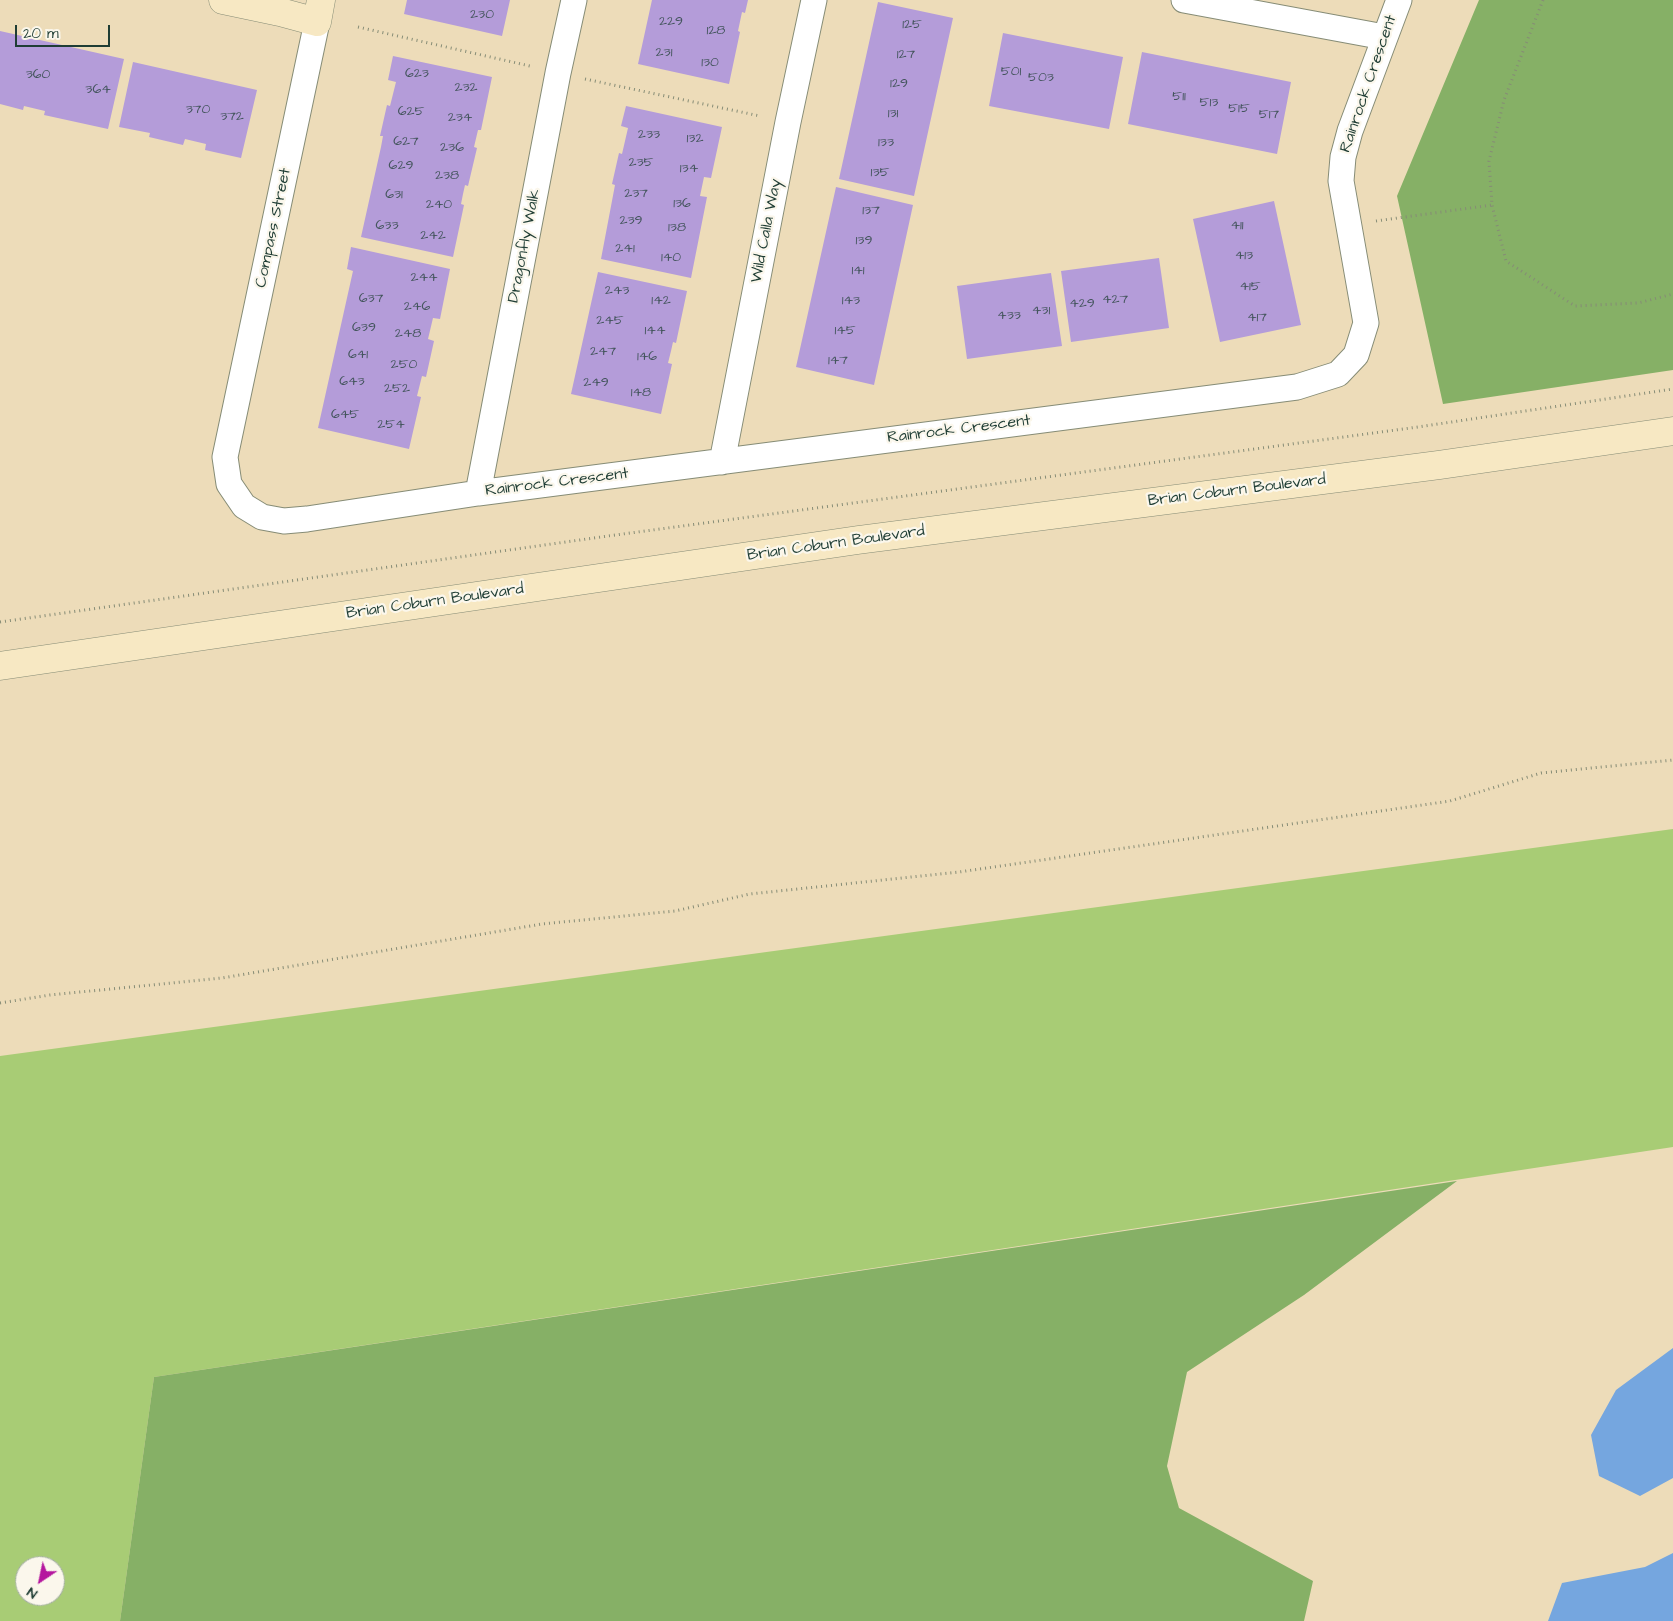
<!DOCTYPE html>
<html>
<head>
<meta charset="utf-8">
<style>
  body { margin:0 }
  #map { position:relative; width:1673px; height:1621px; overflow:hidden; background:#eddcb9; font-family:"Architects Daughter",sans-serif }
  canvas { display:block }
  .north { position:absolute; left:15px; top:1556px; width:50px; height:50px; box-sizing:border-box; background:#fbf7ec; border:1px solid #a3ada2; border-radius:50%; rotate:214deg; font-size:14px; font-weight:700; line-height:20px; text-align:center; color:#1f3d34 }
  .north::after { content:''; display:block; margin:auto; width:18px; height:22px; background:#b5179e; clip-path:polygon(50% 0,100% 100%,50% 72%,0 100%) }
  .scale { position:absolute; left:15px; top:25px; width:95px; height:22px; box-sizing:border-box; border:2px solid #1f3d34; border-top:0; padding-left:6px; font-size:15px; line-height:18px; white-space:nowrap; color:#1f3d34; -webkit-text-stroke:4px #fbf7ec; paint-order:stroke }
</style>
</head>
<body>
<div id="map">
<canvas width="1673" height="1621"></canvas>
<div class="north">N</div>
<div class="scale">20 m</div>
</div>
<script>
const c = document.querySelector('canvas').getContext('2d');
c.lineJoin = 'round';
function fillPath(path, color) {
  c.fillStyle = color;
  c.fill(path, 'evenodd');
}
function strokePath(path, color, width, dash) {
  c.strokeStyle = color;
  c.lineWidth = width;
  c.lineCap = dash ? 'butt' : 'round';
  c.setLineDash(dash || []);
  c.stroke(path);
}
function label(font, color, halo, rows, align = 'center') {
  c.font = font + ' "Architects Daughter",sans-serif';
  c.lineWidth = 4.5;
  c.setLineDash([]);
  c.textBaseline = 'middle';
  c.strokeStyle = halo;
  c.fillStyle = color;
  for (const [text, x, y, turn = 0] of rows) {
    c.save();
    c.translate(x, y);
    c.rotate((+turn || 0) * Math.PI / 180);
    c.textAlign = isNaN(turn) ? turn : align;
    if (halo) c.strokeText(text, 0, 0);
    c.fillText(text, 0, 0);
    c.restore();
  }
}
fillPath(new Path2D(`
  M1673,829V1147L154,1377L120,1621H0V1056ZM25,1566H55V1596H25Z`), '#a8cc75');
fillPath(new Path2D(`
  M1479,0H1673V370L1443,404L1397,196Z
  M1457,1181L1304,1295L1187,1372L1167,1466L1179,1508L1313,1581L1304,1621H120L154,1377Z`), '#86b066');
fillPath(new Path2D(`
  M1673,1348V1478L1640,1496L1599,1476L1591,1435L1616,1390Z
  M1673,1553V1621H1548L1562,1583L1645,1567Z`), '#75a6df');
fillPath(new Path2D(`
  M407,0H510L502,36L404,14Z
  M652,0H748L745,13L742,12L738,31L740,32L729,84L638,64Z
  M878,2L953,18L914,196L839,179Z
  M0,31L124,59L108,129L44,115L45,111L24,106L23,110L0,104Z
  M1003,33L1123,57L1109,129L989,106Z
  M1142,52L1291,82L1277,154L1128,124Z
  M393,56L492,77L481,130H478L474,147L477,148L468,186L465,185L463,194L461,204L464,205L453,257L361,237L381,147L383,136H380L387,105L390,106L396,82L388,80Z
  M133,62L257,90L241,158L205,150L206,144L185,139L183,145L149,137L150,133L119,127Z
  M626,106L722,127L711,178L704,177L700,196L707,197L691,278L601,259L615,185L612,184L619,153L622,154L628,128L621,126Z
  M836,187L913,205L874,385L796,367Z
  M1274,201L1301,325L1220,342L1193,219Z
  M351,247L450,269L440,319L433,318L428,339L434,341L426,377L422,376L417,396L421,397L409,449L318,428L353,271L347,269Z
  M1159,258L1169,328L1071,342L1061,271Z
  M598,272L687,291L676,343L673,342L671,351L668,363L672,364L661,414L571,394Z
  M1051,273L1062,346L967,359L957,286Z`), '#b49cd9');
const street = new Path2D(`
  M1184,0L1384,37
  M317,22L225,457L229,484L244,506L262,517L284,521L307,519L478,493L1297,387L1338,374L1356,355L1366,323L1341,181L1343,157L1350,131L1399,0
  M722,462L788,122L814,0
  M478,493L558,73L574,0`);
const secondary = new Path2D(`
  M223,0L280,12L317,22L321,0
  M0,666L858,540L1439,465L1673,431`);
strokePath(street, '#868c76', 27);
strokePath(secondary, '#868c76', 29);
strokePath(new Path2D(`
  M1543,0L1504,100L1489,161L1492,205L1506,261L1575,306L1638,303L1673,294
  M358,27L530,66
  M585,79L760,116
  M1376,221L1492,205
  M0,622L608,536L1418,427L1673,389
  M0,1003L50,995L222,978L542,924L675,911L750,894L959,872L1450,801L1541,773L1673,760`), '#868c76', 3, [1, 4]);
strokePath(street, '#fff', 25);
strokePath(secondary, '#f7e8c3', 28);
label('14px', '#44555d', null, [
  ["230",482,15],
  ["229",671,22],
  ["125",912,25],
  ["128",716,31],
  ["231",664,53],
  ["127",906,55],
  ["130",710,63],
  ["501",1011,72],
  ["623",417,74],
  ["360",38,75],
  ["503",1041,78],
  ["129",899,84],
  ["232",466,88],
  ["364",98,90],
  ["511",1179,97],
  ["513",1209,103],
  ["515",1239,109],
  ["370",198,110],
  ["625",411,112],
  ["131",893,114],
  ["517",1269,115],
  ["372",232,117],
  ["234",460,118],
  ["233",649,135],
  ["132",695,139],
  ["627",406,142],
  ["133",886,143],
  ["236",452,148],
  ["235",641,163],
  ["629",401,166],
  ["134",689,169],
  ["135",880,173],
  ["238",447,176],
  ["237",636,194],
  ["631",394,195],
  ["136",682,204],
  ["240",439,205],
  ["137",871,211],
  ["239",631,221],
  ["633",387,226],
  ["411",1237,226],
  ["138",677,228],
  ["242",433,236],
  ["139",864,241],
  ["241",625,249],
  ["413",1244,256],
  ["140",671,258],
  ["141",858,271],
  ["244",424,278],
  ["415",1250,287],
  ["243",617,291],
  ["637",371,299],
  ["427",1115,300],
  ["142",661,301],
  ["143",851,301],
  ["429",1082,304],
  ["246",417,307],
  ["431",1041,311],
  ["433",1009,316],
  ["417",1257,318],
  ["245",610,321],
  ["639",364,328],
  ["144",655,331],
  ["145",845,331],
  ["248",408,334],
  ["247",603,352],
  ["641",358,355],
  ["146",647,357],
  ["147",838,361],
  ["250",404,365],
  ["643",352,382],
  ["249",596,383],
  ["252",397,389],
  ["148",641,393],
  ["645",345,415],
  ["254",391,425]
]);
label('16px', '#1f3d34', '#fbf7ec', [
  ["Rainrock Crescent",1369,84,-71],
  ["Compass Street",274,228,-78],
  ["Wild Calla Way",767,231,-79],
  ["Dragonfly Walk",525,246,-79],
  ["Rainrock Crescent",959,430,-7],
  ["Rainrock Crescent",557,483,-7],
  ["Brian Coburn Boulevard",1237,491,-7],
  ["Brian Coburn Boulevard",836,544,-8],
  ["Brian Coburn Boulevard",435,602,-8]
]);
</script>
</body>
</html>
